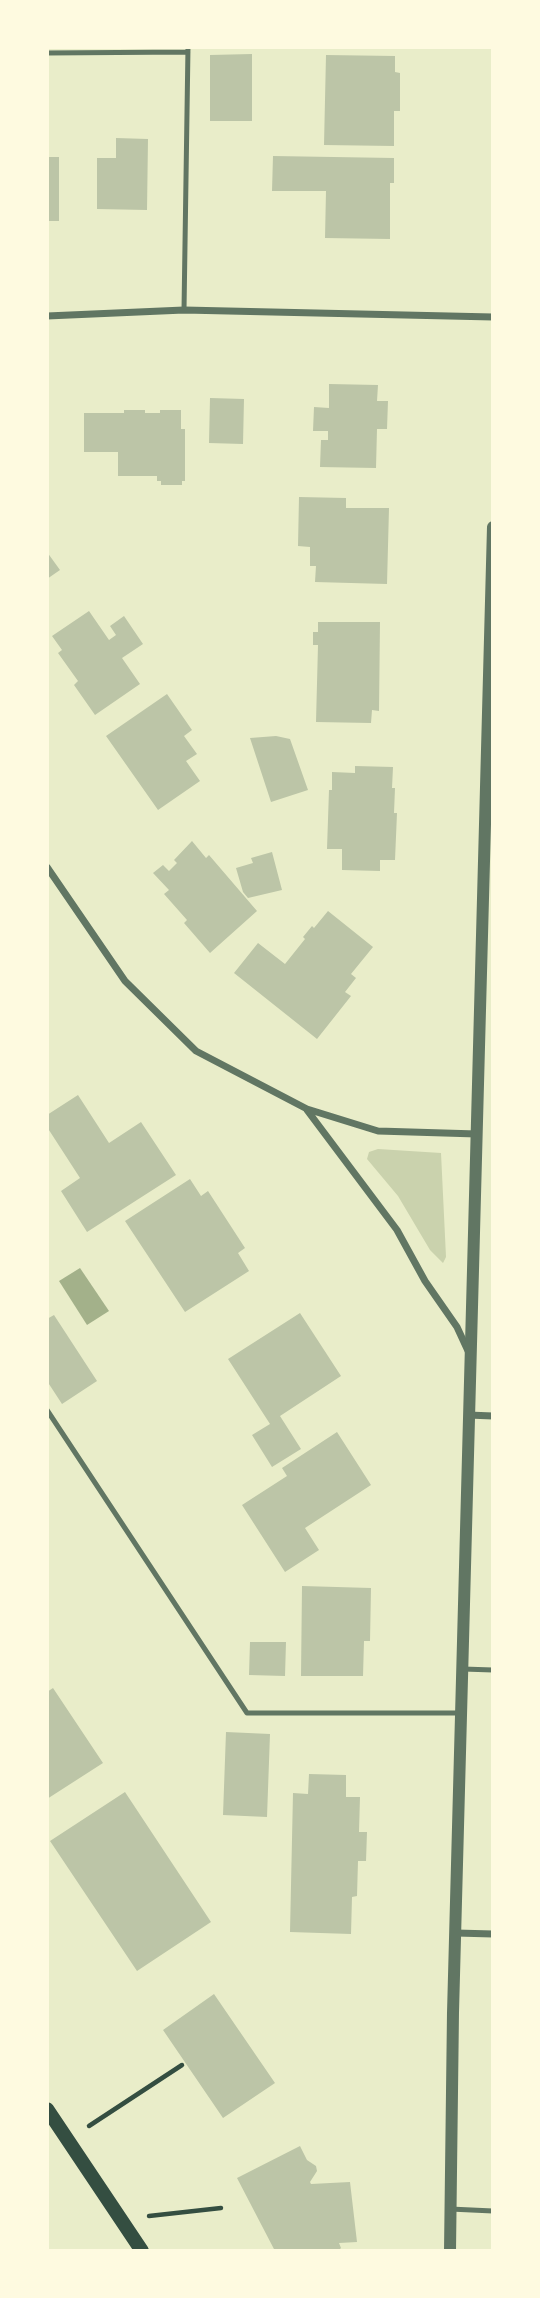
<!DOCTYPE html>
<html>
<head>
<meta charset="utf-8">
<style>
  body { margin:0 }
  #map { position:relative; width:540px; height:2298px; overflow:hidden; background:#e9edc9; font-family:Poppins,sans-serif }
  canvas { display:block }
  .frame { position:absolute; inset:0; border:49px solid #fefae0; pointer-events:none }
</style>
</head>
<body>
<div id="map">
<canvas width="540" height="2298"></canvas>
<div class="frame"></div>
</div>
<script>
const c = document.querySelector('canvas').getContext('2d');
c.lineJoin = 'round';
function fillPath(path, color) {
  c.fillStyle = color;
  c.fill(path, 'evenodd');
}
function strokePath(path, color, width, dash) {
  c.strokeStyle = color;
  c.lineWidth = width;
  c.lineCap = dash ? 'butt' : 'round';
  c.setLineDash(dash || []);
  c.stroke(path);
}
fillPath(new Path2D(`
  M378,1149L441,1153L446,1257L443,1263L430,1250L398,1196L367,1159L369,1152Z`), '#cad2ad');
fillPath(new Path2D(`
  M80,1268L109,1311L87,1325L59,1281Z`), '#a3b18a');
fillPath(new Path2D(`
  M252,54V121H210V55Z
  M326,55L395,56V72L400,73V111H394V146L324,145Z
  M116,138L148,139L147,210L97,209V158H116Z
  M273,156L394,158V183H390V239L325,238L326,191H272Z
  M47,157H59V221H47Z
  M329,384L378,385L377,401H388L387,429H377L376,468L320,467L321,440H328V431H313L314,407L329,408Z
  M210,398L244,399L243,444L209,443Z
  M124,410H145V413H160V410H181V429H185V481H182V485H161V481H157V476H118V452H84V413H124Z
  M299,497L346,498V508H389L387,584L315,582L316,566H310V547L298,546Z
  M47,552L60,570L47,579Z
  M89,611L109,640L116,635L110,626L124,616L143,644L122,658L140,684L95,715L74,685L78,681L58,653L62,650L52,636Z
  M318,622H380L379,711L372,710L371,723L316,722L318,645H313V632H318Z
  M167,694L192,730L184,736L197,754L186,761L200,781L158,810L106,736Z
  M276,736L290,739L308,790L271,802L250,738Z
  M355,766L393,767L392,788H395L394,813H397L395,860H380V871L342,870V849H327L329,790H332V772L355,773Z
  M192,841L206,858L209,855L257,911L210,953L184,923L187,920L164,894L169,890L153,873L163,865L169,871L177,863L174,860Z
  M272,852L282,890L248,898L243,892L236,868L253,863L251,858Z
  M328,911L373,947L351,974L356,978L345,992L351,996L317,1039L234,973L258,943L285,964L305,939L303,937L312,926L314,928Z
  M78,1095L109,1143L141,1122L176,1175L87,1232L61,1191L80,1178L47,1127V1115Z
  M190,1179L201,1196L208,1191L245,1248L238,1253L249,1271L185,1312L125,1221Z
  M300,1313L341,1376L280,1416L301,1449L272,1467L252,1435L270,1424L228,1359Z
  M54,1315L97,1381L62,1404L47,1381V1319Z
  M337,1432L371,1485L305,1528L319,1550L285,1572L242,1505L287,1476L282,1468Z
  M302,1586L371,1588L370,1641H364L363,1676H301Z
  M250,1642H286L285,1676L249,1675Z
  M53,1688L103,1763L47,1799V1692Z
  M226,1732L270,1734L267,1817L223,1815Z
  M309,1774L346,1775V1797H360L359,1832H367L366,1861H358L357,1896L352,1897L351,1934L290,1932L293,1793L308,1794Z
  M125,1792L211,1922L137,1971L50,1841Z
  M214,1994L275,2083L223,2118L163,2030Z
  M300,2146L307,2160L316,2166L317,2171L310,2182L311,2184L350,2182L357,2242L339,2243L341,2248L338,2251H275L237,2178Z`), '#bcc5a7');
strokePath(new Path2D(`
  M89,2126L182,2065
  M149,2216L221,2208`), '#344e41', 4.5);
strokePath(new Path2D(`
  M47,53L188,52
  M184,310L188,47
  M47,1410L247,1713H459
  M463,1669L493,1670
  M450,2209L493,2211`), '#617663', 5);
strokePath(new Path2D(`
  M47,316L184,310L493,317
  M47,867L125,981L196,1051L307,1109L378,1131L477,1134
  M307,1110L397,1230L425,1281L457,1327L469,1353
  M468,1415L493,1416
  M456,1933L493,1934`), '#617663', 7);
strokePath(new Path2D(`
  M450,2251L453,2012L493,527`), '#617663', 12);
strokePath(new Path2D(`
  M47,2109L142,2251`), '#344e41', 14);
</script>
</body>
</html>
